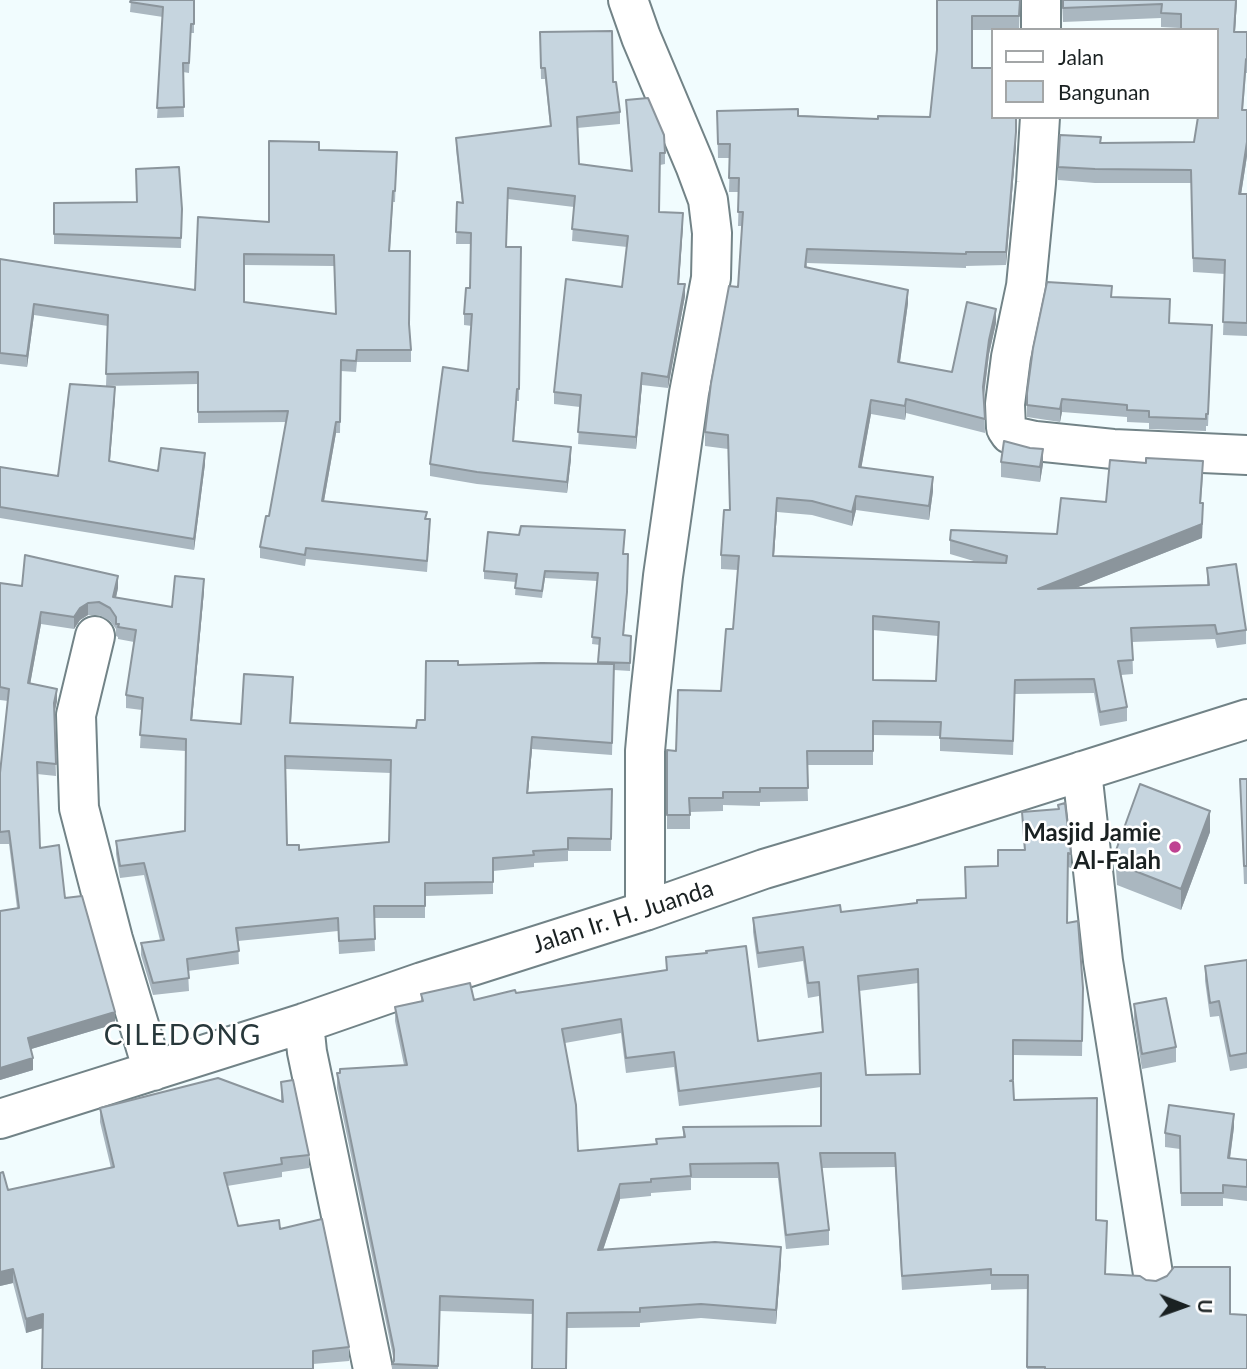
<!DOCTYPE html>
<html>
<head>
<meta charset="utf-8">
<style>
  body { margin:0 }
  #map { position:relative; width:1247px; height:1369px; overflow:hidden; background:#f1fcfe; font-family:Lato,sans-serif }
  canvas { display:block }
  .legend { position:absolute; left:991px; top:28px; width:228px; height:91px; box-sizing:border-box; background:#fff; border:2px solid #a3a6a7; margin:0; padding:9px 12px; list-style:none; font-size:21px; color:#1a2122 }
  .legend li { display:flex; align-items:center; gap:14px; height:35px }
  .legend b { width:35px; border:2px solid #a3a6a7 }
  .north { position:absolute; left:1149px; top:1271px; width:70px; height:70px; -webkit-text-stroke:5px #fff; paint-order:stroke; rotate:91deg; font-size:19px; font-weight:700; line-height:28px; text-align:center; color:#1a2122 }
  .north::after { content:''; display:block; margin:auto; width:24px; height:32px; background:#1a2122; clip-path:polygon(50% 0,100% 100%,50% 72%,0 100%) }
</style>
</head>
<body>
<div id="map">
<canvas width="1247" height="1369"></canvas>
<ul class="legend">
<li><b style="height:9px;background:#fff"></b>Jalan</li>
<li><b style="height:19px;background:#c6d5df"></b>Bangunan</li>
</ul>
<div class="north">U</div>
</div>
<script>
const c = document.querySelector('canvas').getContext('2d');
c.lineJoin = 'round';
function strokePath(path, color, width, dash) {
  c.strokeStyle = color;
  c.lineWidth = width;
  c.lineCap = dash ? 'butt' : 'round';
  c.setLineDash(dash || []);
  c.stroke(path);
}
function fillPath(path, color) {
  c.fillStyle = color;
  c.fill(path, 'evenodd');
}
function label(font, color, halo, rows, align = 'center') {
  c.font = font + ' Lato,sans-serif';
  c.lineWidth = 5;
  c.setLineDash([]);
  c.textBaseline = 'middle';
  c.strokeStyle = halo;
  c.fillStyle = color;
  for (const [text, x, y, turn = 0] of rows) {
    c.save();
    c.translate(x, y);
    c.rotate((+turn || 0) * Math.PI / 180);
    c.textAlign = isNaN(turn) ? turn : align;
    if (halo) c.strokeText(text, 0, 0);
    c.fillText(text, 0, 0);
    c.restore();
  }
}
const minor = new Path2D(`
  M628,0L641,37L695,165L708,200L712,233L711,278L689,393L663,576L650,696L645,751V911
  M1041,0V30
  M1040,117L1036,183L1026,286L1011,357L1005,404L1006,428L1010,434L1017,437L1035,441L1113,449L1247,455
  M95,636L76,715L79,808L113,939L153,1071
  M1082,771L1103,961L1153,1274
  M304,1023L307,1052L373,1369
  M0,1119L304,1023L422,982L645,911L764,869L912,825L1247,719`);
strokePath(minor, '#728387', 42);
strokePath(minor, '#fff', 38);
fillPath(new Path2D(`
  M131,0H194V33H191L189,73L183,72L184,117L157,118L163,17L130,12Z
  M936,0H1020L1019,30H972V68L1016,146L1006,265L966,266V268L807,263V267L908,303L900,362L952,372L996,323L989,354L984,397L985,433L906,413L905,420L871,414L861,468L933,491L929,520L856,510L852,526L812,515L777,512L774,556L977,562L950,554V540L1057,534L1106,502L1203,475L1201,503L1203,517L1202,538L1075,588L1207,585V568L1246,630V644L1217,648L1215,639L1132,642L1133,674L1121,675L1127,707V721L1100,726L1094,693L1015,694L1013,755L940,751V736L873,735V765H807L808,801L760,802V806L723,805V811L690,812V829H667V750L676,751L721,691L733,629L738,570L721,569V555L730,510L728,449L705,446V432L738,287L742,226H738L739,192H729L730,158H718L717,111L878,119L930,117L937,51ZM873,630L938,636L936,681L873,680Z
  M1062,0H1237L1235,32H1247V73H1246L1243,110H1247V156L1241,194H1247V336L1223,335L1225,274L1193,272L1191,183H1095L1058,180V167L1101,143L1194,142L1217,117V30L1161,27V18L1063,22Z
  M540,32L613,82L620,112V124L577,128L579,164L631,171L626,100L665,153V164L660,165V212L683,225L679,284L685,296L668,388L642,385L636,449L578,444L580,407L554,404V392L622,287L627,247L572,241L574,207L508,199L506,247H521L519,401H517L514,441L571,459L567,493L477,484L430,476V464L468,371L472,326L464,325V314L470,288L471,244H456L457,202L462,203L456,149V138L550,126L545,79H541Z
  M319,150L397,152L395,202H393L390,251L409,326L411,350V362H357L356,372L341,371L340,433H336L324,501L427,519L430,531L427,572L306,559L305,566L260,558V547L269,516L286,422L198,423V384L106,386L108,326L34,315L27,367L0,364V259L195,290L269,222ZM244,265L334,266L336,314L244,302Z
  M54,203L182,209L181,248L54,244Z
  M1112,297L1169,323L1212,337L1208,426H1206V431L1149,429V423L1127,422V417L1062,412L1060,422L1027,417V393Z
  M115,398L109,462L158,471L205,464L194,550L0,518V467L58,476Z
  M1030,448L1043,464L1040,482L1001,477V462Z
  M519,535L625,537L623,554L627,600L624,635L631,636L630,671L614,670L612,755L532,749L528,792L612,789L611,851H568V861L534,863V867L493,871V894L425,896V918H374L375,951L339,954L338,931L238,941L239,964L188,971L189,991L153,995L141,955V943L160,940L144,875L120,878L116,854V841L185,831L186,751L140,748L142,710L126,708V695L134,642L118,639V637L116,636V629L110,621L99,615H88L80,620L74,629L41,624L30,684L57,701L54,714L56,776L37,774L40,848L65,898L115,1024L31,1049L33,1070L0,1080V911L17,908L9,844H0V773L8,701L0,700V583L22,586L118,588L116,598L172,607L204,591L192,720L241,724L293,689L291,723L416,728L425,720L458,665L598,664L600,645L592,644L597,581L545,578L542,598L515,595L516,582L484,579V571ZM286,769L391,773L389,842L299,850L287,845Z
  M1240,779H1247V884H1244Z
  M1058,805L1071,854V868L1068,867L1067,923L1083,988L1082,1056L1013,1055L1014,1100L1096,1220L1106,1274L1146,1280L1230,1314L1247,1369H1027L1028,1289L991,1290V1284L902,1290L895,1167L822,1168L829,1230V1245L786,1249L778,1178H691V1190L651,1193V1196L620,1199L603,1250L781,1262L776,1324L701,1318L640,1323V1327L567,1328L533,1314L440,1311L438,1369H392V1364L394,1361L337,1088V1073L404,1065L395,1021V1007L421,1001V994L474,1000L666,970V957L758,1041L822,1032L819,996L808,998L803,961L758,968L753,932V918L841,912L966,898L998,866L1024,850L1022,812L1058,809ZM918,983L919,1074L866,1075L859,991ZM621,1033L626,1073L674,1067L679,1106L821,1087V1126L683,1127V1137L656,1144L578,1151L565,1043Z
  M1210,832L1181,910L1117,885L1115,853Z
  M1247,960V1068L1230,1071L1219,1016L1210,1017L1205,981V966Z
  M1134,1004L1176,1047V1062L1142,1069L1134,1019Z
  M281,1082L309,1155V1168L282,1172V1177L227,1186L238,1226L280,1229L349,1347V1361L313,1364L43,1328L26,1333L13,1283L0,1286V1173L8,1190L111,1168L100,1122V1108L281,1102Z
  M1234,1127L1230,1159L1247,1160V1201L1223,1198V1206H1181L1180,1149L1165,1147V1133Z`), '#aab7c0');
fillPath(new Path2D(`
  M1236,0H1237L1234,46V32Z
  M1016,132V146L1006,265V252Z
  M1247,142V156L1239,208V194Z
  M683,213V225L678,295V284Z
  M685,284V296L668,388V377Z
  M908,290V303L898,376V362Z
  M34,304V315L27,367V356Z
  M996,309V323L989,354L983,401V387L989,340Z
  M642,373V385L636,449V437Z
  M115,387V398L109,472V461Z
  M906,399V413L905,420V406Z
  M1062,399V412L1060,422V409Z
  M871,400V414L859,481V467Z
  M336,422V433L322,512V501Z
  M571,447V459L567,493V482Z
  M1043,449V464L1040,482V467Z
  M205,453V464L194,550V539Z
  M933,477V491L929,520V506Z
  M856,496V510L852,526V512Z
  M777,498V512L773,570V556Z
  M1203,503L1202,538L1038,603V589Z
  M118,576V588L113,610V597Z
  M204,579V591L191,732V720Z
  M88,603V615L80,620L74,629V617L80,608Z
  M41,612V624L28,696V683Z
  M57,689V701L54,715V703Z
  M532,737V749L527,805V793Z
  M1210,811V832L1181,910V889Z
  M115,1012V1024L28,1050V1038Z
  M33,1058V1070L0,1080V1068Z
  M1234,1114V1127L1228,1172V1158Z
  M620,1184V1199L598,1265V1250Z
  M781,1247V1262L776,1324V1310Z
  M13,1269V1283L0,1286V1272Z
  M43,1314V1328L26,1333V1319Z`), '#8b959c');
const building = new Path2D(`
  M131,0H194V24H191L189,63H183L184,107L157,108L163,7L130,2Z
  M937,0H1020L1019,16H972V68H993V117H1016V132L1006,252H966V254L807,249L805,267L908,290L898,362L952,372L967,302L996,309L989,340L983,387L985,419L906,399L905,406L871,400L859,467L933,477L929,506L856,496L852,512L812,501L777,498L773,556L1006,563L1007,556L950,540L951,530L1057,534L1061,498L1106,502L1110,460L1146,463V458L1203,461L1200,503H1203L1202,524L1038,589L1209,585L1207,568L1236,564L1246,630L1217,634L1215,625L1131,628L1133,660L1118,661L1127,707L1100,712L1094,679L1015,680L1013,741L940,738L941,722L873,721V751H807L808,788H760V792H723V798H689L690,815H667V750L676,751L678,690L721,691L726,629H733L739,556L721,555L724,510H730L728,435L705,432L711,383L729,286L738,287L743,212H738L739,178H729L730,144H718L717,111L798,109V116L878,119V116L930,117L937,50ZM873,616L939,622L936,681L873,680Z
  M1063,0H1236L1234,32H1247V59H1246L1242,110H1247V142L1239,194H1247V323L1223,322L1225,260L1193,258L1191,170L1095,169L1058,167L1060,135L1101,137L1100,143L1194,142L1198,117H1217V30H1181V14L1161,13L1162,4L1063,8Z
  M612,31L613,82H616L620,112L577,117L579,164L632,171L626,100L648,98L664,135L665,153H660L659,212L683,213L678,284H685L668,377L642,373L636,437L578,432L581,395L554,392L566,279L622,287L628,236L572,229L575,196L508,188L506,247H521L519,389H517L513,441L571,447L567,482L477,472L430,464L443,367L468,371L472,314H464L466,288H470L471,233L456,232L457,202L463,203L456,138L551,126L545,68H541L540,32Z
  M269,141L319,142V150L397,152L395,191H393L389,251H410L409,324L411,350H357L356,361L341,360L340,422H336L322,501L427,512L425,519H430L427,561L306,548L305,555L260,547L266,516H269L288,411L198,412V372L106,374L108,315L34,304L27,356L0,353V259L195,290L198,217L269,222ZM244,254L334,255L336,314L244,302Z
  M179,167L182,209L181,238L54,234V203L137,202L136,169Z
  M1047,282L1112,286L1111,297L1170,299L1169,323L1212,325L1208,414H1206V419L1149,417V411L1127,410V405L1062,399L1060,409L1027,405V393L1033,348Z
  M70,384L115,387L109,461L158,471L161,448L205,453L194,539L0,507V467L58,476Z
  M1004,441L1030,448L1043,449L1040,467L1001,462Z
  M521,526L625,530L623,554H628L627,592L623,635L631,636L630,663L598,662L600,638L592,637L598,573L545,571L542,591L515,588L517,574L484,571L488,532L519,535Z
  M25,555L118,576L113,597L172,607L175,576L204,579L191,720L241,724L244,674L293,677L290,723L416,728L417,720H425L426,661H458V665L542,663L614,664L612,743L532,737L527,793L612,789L611,839L568,838V849L533,851L534,855L493,858V882L425,883V906H374L375,939L339,941L338,918L236,928L239,951L187,959L189,978L153,983L141,943L164,940L144,863L120,866L116,841L185,831L186,739L140,735L143,698L126,695L136,630L118,627L119,624H116V617L110,608L99,602L88,603L80,608L74,617L41,612L28,683L57,689L54,703L56,764L37,762L40,848L59,845L65,898L82,896L115,1012L28,1038L33,1058L0,1068V911L19,908L9,831L0,832V773L9,689L0,687V583L22,586ZM285,756L391,760L389,842L299,850V845H287Z
  M1240,779H1247V866H1244Z
  M1140,784L1210,811L1181,889L1117,864L1115,853Z
  M1065,803L1071,854L1068,853L1067,923L1078,921L1083,988L1082,1041L1013,1040V1080L1010,1081H1013L1014,1100L1097,1098L1096,1220L1107,1221L1105,1274L1140,1276L1146,1280L1156,1281L1167,1276L1174,1267H1230V1314L1247,1315V1369H1045V1367H1027L1028,1275H991V1269L902,1276L895,1153H820L829,1230L786,1235L778,1163L690,1164L691,1176L651,1179V1182L620,1184L598,1250L715,1242L781,1247L776,1310L701,1304L640,1308V1312L567,1313L566,1369H532L533,1300L440,1296L438,1366L392,1364L394,1361V1350L337,1073H340V1069L407,1065L395,1007L423,1001L421,994L470,983L474,1000L515,990L516,993L667,970L666,957L707,953L706,951L746,946L758,1041L823,1032L819,982L808,983L803,947L758,953L753,918L840,905L841,912L917,903V900L966,898L965,867L998,866V850H1025L1022,812L1059,809L1058,805ZM918,969L920,1074L866,1075L858,976ZM621,1019L626,1058L674,1052L679,1091L821,1073V1126L683,1127L685,1137L656,1139L657,1144L578,1151L576,1105L562,1029Z
  M1247,960V1053L1230,1056L1219,1001L1210,1003L1205,966Z
  M1166,998L1176,1047L1142,1054L1134,1004Z
  M218,1078L283,1102L281,1082L293,1080L309,1155L281,1158L282,1164L224,1173L238,1226L279,1220L280,1229L322,1219L349,1347L313,1351V1369H42L43,1314L26,1319L13,1269L0,1272V1173L3,1172L8,1190L114,1167L100,1108Z
  M1169,1105L1234,1114L1228,1158L1247,1160V1187L1223,1185V1193H1181L1180,1136L1165,1133Z`);
fillPath(building, '#c6d5df');
strokePath(building, '#8b959c', 2);
for (const [x, y, r, color] of [
  [1175,847,7,"#bf4292"]
]) {
  const dot = new Path2D();
  dot.arc(x, y, r, 0, 2 * Math.PI);
  c.fillStyle = color;
  c.fill(dot);
  strokePath(dot, '#fff', 2.5);
}
label('bold 24px', '#1a2122', '#fff', [
  ["Masjid Jamie",1161,833],
  ["Al-Falah",1161,861]
], 'right');
label('24px', '#1a2122', '#fff', [
  ["Jalan Ir. H. Juanda",623,917,-18]
]);
c.letterSpacing = '2px';
label('28px', '#28383b', '#fff', [
  ["CILEDONG",183,1036]
]);
c.letterSpacing = '0px';
</script>
</body>
</html>
